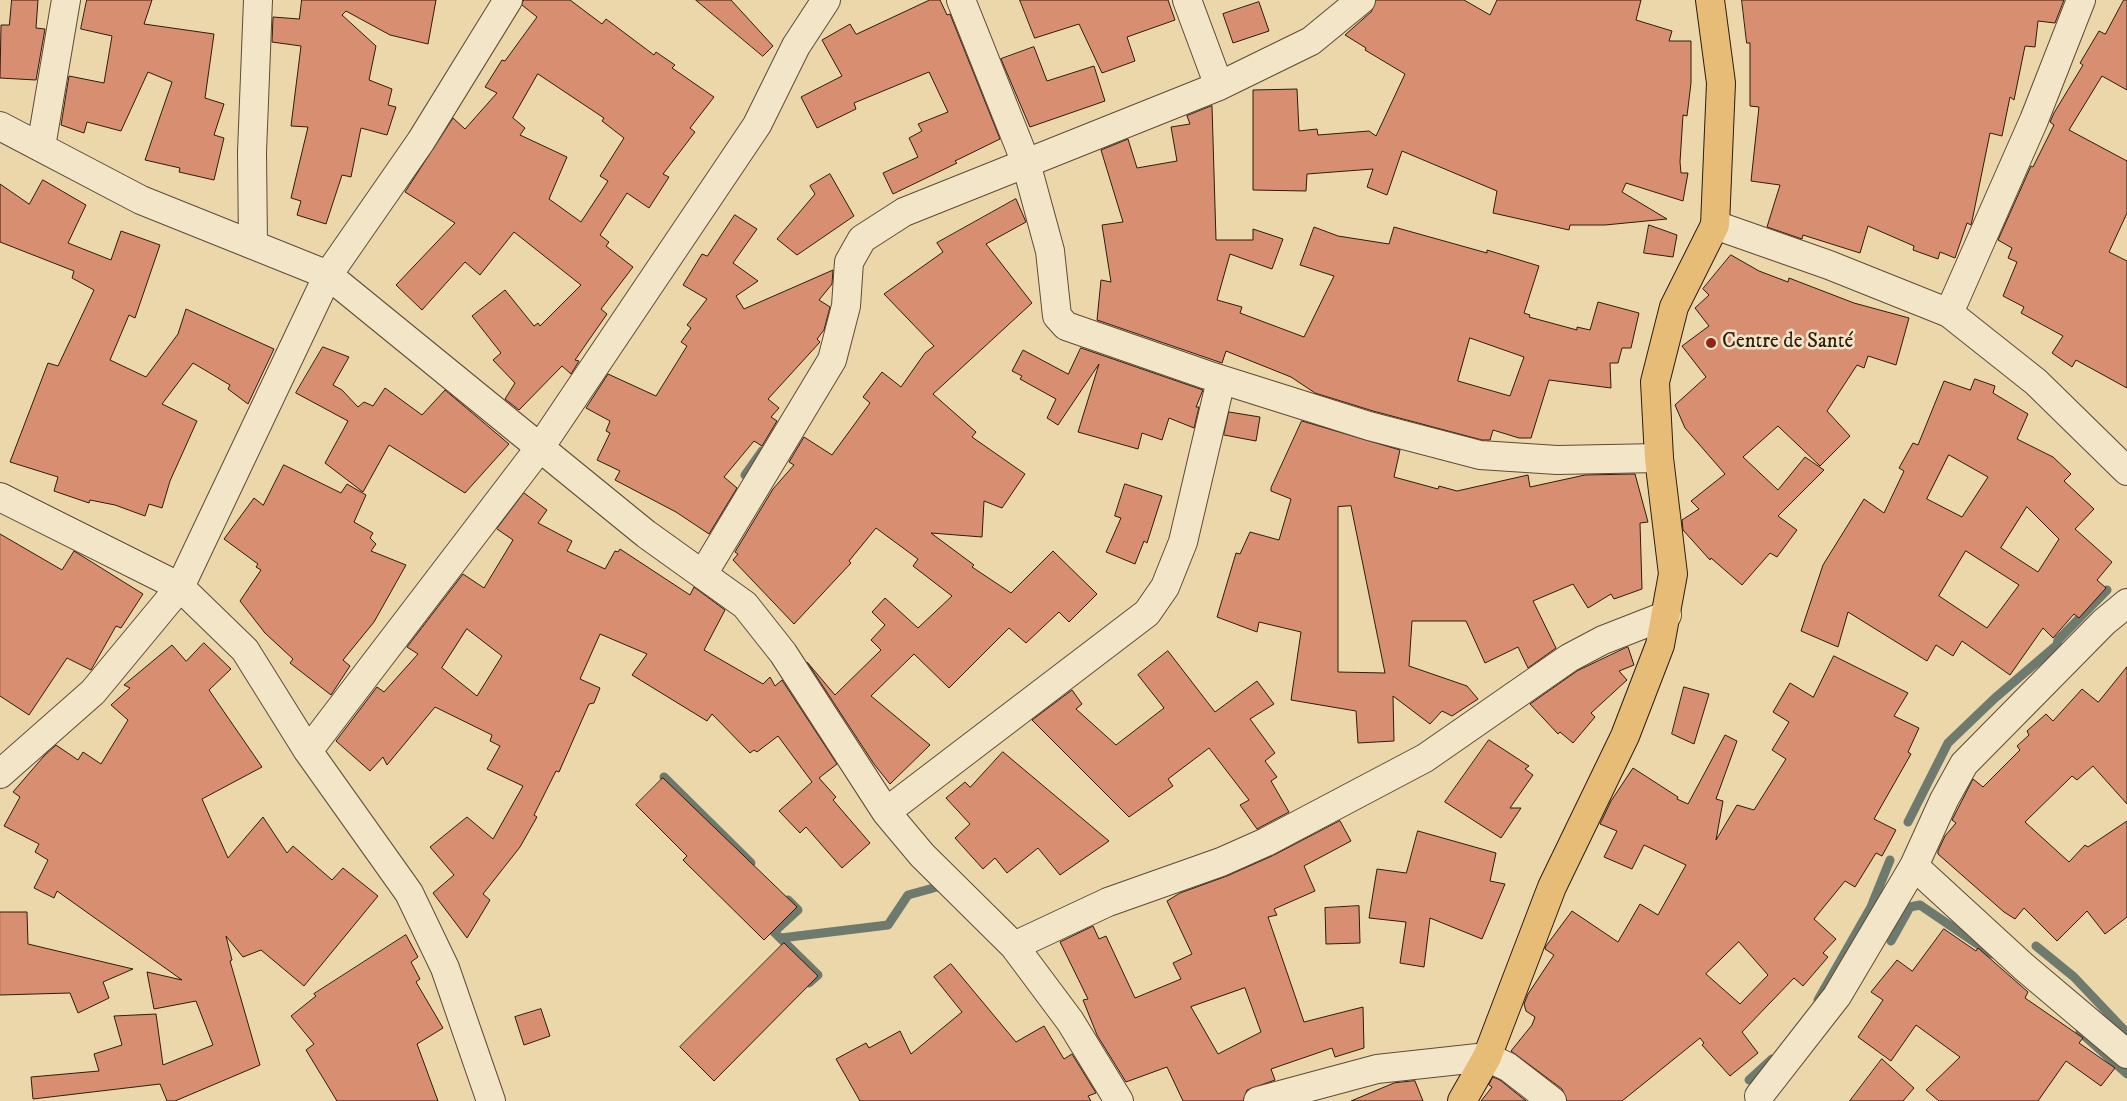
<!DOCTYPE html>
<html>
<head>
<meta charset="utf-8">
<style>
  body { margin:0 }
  canvas { display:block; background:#ecd7ab }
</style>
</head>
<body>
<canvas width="2127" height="1101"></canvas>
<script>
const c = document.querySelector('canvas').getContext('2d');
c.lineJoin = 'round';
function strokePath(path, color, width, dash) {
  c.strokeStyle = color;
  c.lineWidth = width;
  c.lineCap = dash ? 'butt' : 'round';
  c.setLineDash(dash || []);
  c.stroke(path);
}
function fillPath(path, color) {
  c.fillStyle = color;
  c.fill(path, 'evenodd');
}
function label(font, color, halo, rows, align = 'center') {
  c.font = font + ' "IM FELL DW Pica",serif';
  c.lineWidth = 5;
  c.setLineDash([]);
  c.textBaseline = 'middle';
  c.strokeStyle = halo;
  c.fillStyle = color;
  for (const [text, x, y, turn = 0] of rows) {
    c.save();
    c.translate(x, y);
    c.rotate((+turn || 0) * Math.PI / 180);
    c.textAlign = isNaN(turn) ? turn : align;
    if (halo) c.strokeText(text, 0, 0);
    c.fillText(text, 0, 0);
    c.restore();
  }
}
strokePath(new Path2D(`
  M745,475L762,451
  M664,777L751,863
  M1908,822L1948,743L1995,698L2057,645L2058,640L2107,590
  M788,900L798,910L774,932L818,975L809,983
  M781,938L888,925L908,895L937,887
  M1891,941L1910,907L1920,905L1992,954
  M2036,946L2074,977L2127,1033
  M1818,1000L1871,907L1890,860
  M2080,1032L2127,1074
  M1749,1080L1772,1059`), '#6f7a6e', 9);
const building = new Path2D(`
  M12,0H38L36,28L45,29L36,80L0,78L1,25H9Z
  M87,0H152L144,24L214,34L205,98L224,104L214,135L224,138L214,180L179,172L180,168L145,160L172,82L148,72L121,131L87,122L84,133L61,125L69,76L104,83L112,36L81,29Z
  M302,0H436L428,44L390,35L346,11L342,15L376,46L369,80L392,89L388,105L396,107L387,135L361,128L351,177L342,175L326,224L297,215L301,201L291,198L308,127L291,126L301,46L272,42L273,17L299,19Z
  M524,0H570L602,24L606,19L654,55L656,52L675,65L672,68L714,97L690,128L695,132L663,174L669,177L649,208L627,193L600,235L609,242L606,246L633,267L601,309L607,314L575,360L579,361L571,374L562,366L519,410L505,399L515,383L493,360L501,353L472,316L505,290L534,326L538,323L540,326L581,285L514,232L480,275L465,262L422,310L396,285L455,223L405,192L453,118L465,129L497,93L485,87L502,60L505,61L537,17L522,5ZM538,74L604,118L602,121L624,138L600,176L608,181L581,222L549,199L567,157L520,135L525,128L513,118Z
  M696,0H731L773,46L763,56Z
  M930,0H940L947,15L950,14L1000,139L955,161L957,163L893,194L883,173L918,157L909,138L922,131L918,124L948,112L929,72L854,103L856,109L817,128L801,97L842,76L822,40L850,24L856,34Z
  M1020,0H1168L1175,20L1127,37L1135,61L1102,73L1079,24L1035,38Z
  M1376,0H1464L1490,15L1497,0H1641L1636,20L1672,31L1669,41H1691V83L1687,116L1683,115L1680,162L1681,173H1688L1683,201L1626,183L1622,192L1667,219L1605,225H1570L1569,230L1493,213L1497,191L1402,151L1387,195L1367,187L1373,169L1307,174L1306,191L1253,190V90L1297,89L1299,131L1317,129L1318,135L1369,131L1376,136L1405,74L1365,50L1366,48L1345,35L1371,12Z
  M1742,0H2064L2055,23L2038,21L2035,47L2025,46L2014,100L2010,97L2002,136L1990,133L1972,221L1971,225L1967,223L1955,258L1940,252L1938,259L1913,250L1914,246L1868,226L1860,253L1803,235L1802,239L1767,227L1780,185L1751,181L1759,107L1750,106V43H1747Z
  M2124,0H2127V90L2102,76L2069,130L2127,161V213L2109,252L2127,261V388L2076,360L2072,367L2052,353L2063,336L2021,313L2024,307L2003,296L2017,262L2008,258L2012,248L1998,240L2031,166L2033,167L2054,125L2050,122L2054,113L2083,65L2080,63L2099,31L2105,34Z
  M1259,2L1269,31L1233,43L1223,14Z
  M1034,47L1047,81L1094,66L1105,101L1030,127L1001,59Z
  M1212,106L1216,240H1253V229L1283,239L1272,269L1230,254L1217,300L1242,307L1240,313L1304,337L1334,276L1300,265L1314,227L1338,236L1389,244L1394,227L1487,253V250L1539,266L1524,313L1530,315L1529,317L1577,330V327L1590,330L1598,302L1639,313L1631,348H1622L1618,363H1610L1611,388L1549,380L1531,438H1519L1493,430L1490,440H1482L1373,411L1315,393L1291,377L1226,351L1222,363L1097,320L1101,280L1111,282L1102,225L1123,222L1101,150L1128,139L1137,168L1177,161L1171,127L1190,124L1187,116ZM1470,338L1524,357L1510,396L1458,381Z
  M830,174L854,216L797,255L777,239L815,194L810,186Z
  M43,180L86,205L68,243L111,260L121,231L160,245L135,318L129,315L110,360L146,377L178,334L186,309L274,349L248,404L228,389L230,385L193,363L162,404L197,421L170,481L162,508L149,504L145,516L115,505L90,500L89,503L54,491L58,477L10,462L48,363L58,366L94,290L72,278L74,271L0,242V184L29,204Z
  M1016,199L1026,222L986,244L1032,303L933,394L976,432L972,437L1025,474L1002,508L984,501L982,537L931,533L974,565L972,567L1011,593L1053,551L1097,594L1069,622L1059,612L1026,643L1009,628L949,688L914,654L871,696L930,745L890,784L874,764L807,662L835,695L881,650L871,640L885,625L872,612L885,598L918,628L952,596L913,566L918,559L876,528L849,561L851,563L794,624L733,560L738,554L735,552L773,489L794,465L789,462L804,437L832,455L870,403L863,397L882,372L901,387L925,353L934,346L884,294L943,252L937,243Z
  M735,215L757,229L733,263L758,281L736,296L744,309L833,270L832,284L819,300L830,307L824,330L817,339L820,342L768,399L779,408L771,417L777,421L762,446L754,441L724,477L737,488L709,534L676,512L615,480L620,471L597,460L610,433L606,431L610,421L586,408L608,374L656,396L687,346L681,342L691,328L687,325L707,299L683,285L702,254L707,256Z
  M1649,225L1677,235L1673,257L1644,253Z
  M1731,255L1759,271L1788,282L1789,278L1854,303L1909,318L1896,365L1868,356L1864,368L1857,365L1827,411L1850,436L1820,466L1778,426L1743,457L1778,490L1805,457L1824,470L1778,516L1797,530L1777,557L1770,553L1742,585L1711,558L1710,560L1683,530L1682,520L1699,509L1691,501L1725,474L1685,428L1675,405L1706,377L1682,346L1709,326L1695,308L1709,295L1703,289Z
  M323,347L349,357L333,385L342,390L358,407L364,402L373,406L385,388L422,415L445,390L509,444L465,493L389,445L363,492L325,463L348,421L296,393Z
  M1081,348L1203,390L1196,407H1199L1194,428L1169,418L1162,440L1142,433L1138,449L1078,432L1099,364L1058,425L1047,418L1056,399L1020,379L1022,376L1012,371L1023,350L1068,374Z
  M1975,379L1995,386L1993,393L2028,414L2017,439L2053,457L2071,474L2064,481L2094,509L2075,529L2112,562L2097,580L2106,588L2079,618L2074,614L2053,638L2043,628L2010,675L1962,641L1953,656L1936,645L1927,661L1848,612L1838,647L1801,631L1823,565L1864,499L1884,513L1904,471L1899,468L1913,443L1918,445L1944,381L1970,390ZM1949,455L1988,477L1962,517L1927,499ZM2027,507L2059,539L2038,572L2001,548ZM1966,551L2019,585L1987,628L1939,596Z
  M1229,412L1260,417L1256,441L1224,435Z
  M1302,421L1400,450L1394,477L1438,489L1439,486L1457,491L1528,475L1530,487L1585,475L1635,474L1648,522L1640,523L1642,589L1614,599L1611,594L1588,608L1573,584L1533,601L1556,648L1528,668L1518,647L1485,663L1466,621H1412L1409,666L1467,686L1478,699L1452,716L1442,711L1430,724L1393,696L1394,741L1358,743L1356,711L1291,700L1301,632L1259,622L1257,632L1217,617L1236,553L1240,554L1250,532L1279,540L1291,499L1271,491V488ZM1351,506L1385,673L1338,672V507Z
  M284,465L341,493L347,484L366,495L354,522L373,533L370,538L376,544L371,551L406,565L374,622L343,660L350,666L331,695L290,663L293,659L265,633L240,601L261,570L256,567L258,564L224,539L254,498L263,505Z
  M1125,484L1162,496L1147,543L1144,541L1135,564L1106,552L1121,518L1115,516Z
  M524,493L547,510L538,523L572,541L567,551L605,569L615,551L618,552L620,549L690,595L694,587L725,610L704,650L763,684L770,677L775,686L782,680L837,764L819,778L836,797L833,800L870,843L842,868L806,827L800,833L779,811L812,782L778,736L757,752L754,750L750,753L712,714L707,721L632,675L647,654L600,634L580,679L600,688L594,703L589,704L559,772L556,771L534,815L537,817L520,847L483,894L490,900L467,938L433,893L454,875L430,847L467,817L493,839L523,786L487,769L500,746L490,741L492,735L435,707L387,765L383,757L370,771L336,741L377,687L384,692L418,654L407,647L463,574L484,588L513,540L497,529ZM467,629L502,656L477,696L442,668Z
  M0,534L62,570L74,551L143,594L121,628L116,626L91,670L67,658L29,715L0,696Z
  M204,643L231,669L209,690L262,767L202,799L228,858L263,817L287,853L293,846L332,880L343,868L378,896L304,986L261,950L243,957L226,936L232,960L230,961L260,1065L175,1101H167L160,1084L33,1099L31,1077L99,1071L94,1054L122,1045L114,1016L156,1014L163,1065L213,1045L196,1001L154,1009L147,972L182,980L57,891L54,898L34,888L48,860L35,852L39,844L4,826L20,797L13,792L44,756L56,745L78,760L83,752L101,764L128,720L111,705L130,688L124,685L172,645L186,661Z
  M1628,647L1634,665L1619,671L1627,680L1591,713L1595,717L1573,743L1560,732L1558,734L1530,704L1577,671Z
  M1168,651L1215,712L1257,681L1274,704L1250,719L1275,753L1265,761L1277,777L1271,781L1289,812L1257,829L1240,805L1249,800L1209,748L1168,779L1173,786L1129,817L1032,720L1072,690L1082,704L1076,709L1116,745L1164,708L1138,675Z
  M1834,656L1908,693L1894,716L1919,728L1908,752L1911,754L1874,819L1896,830L1888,845L1882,856L1876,853L1855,887L1845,881L1814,919L1836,939L1823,953L1828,957L1803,986L1794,978L1742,1032L1758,1053L1730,1076L1702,1045L1704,1043L1700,1038L1622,1101H1567L1562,1089L1511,1051L1532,1025L1535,1017L1526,1011L1524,1004L1528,994L1554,955L1545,949L1546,946L1572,911L1618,942L1640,904L1658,915L1686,865L1644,845L1632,869L1604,857L1617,831L1600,824L1611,801L1633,768L1678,797L1677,799L1688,804L1725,735L1737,741L1716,799L1723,801L1716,840L1737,805L1754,810L1786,759L1772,750L1789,722L1773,712L1790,683L1813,697ZM1739,942L1768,975L1740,1004L1706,974Z
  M2127,667V804L2093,766L2077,780L2072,776L2025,822L2069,862L2085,845L2088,847L2127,821V917L2105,934L2087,911L2057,941L2024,908L2015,919L2004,912L1938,854V851L1945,836L1956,823L1952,820L1973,779L1983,787L2020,750L2017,746L2029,735L2027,731L2046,714L2053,721L2082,689L2098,702Z
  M1684,687L1709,694L1694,744L1672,734Z
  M1489,740L1529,766L1525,769L1533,775L1510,808H1521L1501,838L1445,802Z
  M1003,752L1109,841L1060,875L1038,848L1007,873L995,858L983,869L955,838L970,824L946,798L965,782L970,787Z
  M663,778L797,907L764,940L683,860L687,856L636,805Z
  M1340,821L1351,841L1304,866L1315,891L1274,909L1277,915L1268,917L1304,1022L1363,1007L1364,1048L1335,1057L1332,1048L1271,1069L1275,1080L1247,1090L1243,1101H1183L1167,1067L1126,1082L1097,1035L1083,1000L1088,999L1060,942L1093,926L1099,939L1106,936L1135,998L1181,979L1173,963L1192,954L1167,901L1180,893L1227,876L1272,856ZM1245,988L1261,1032L1218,1054L1191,1007Z
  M1418,831L1496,853L1490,881L1505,884L1482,939L1430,918L1424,967L1400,963L1406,922L1369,918L1377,869L1406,873Z
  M1359,906L1360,943L1326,944L1325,908Z
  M0,912H27L28,944L133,969L103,982L109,998L78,1013L70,993L0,995Z
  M1944,929L1976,951L1978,948L2028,992L2025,998L2083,1038L2079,1043L2115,1068L2101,1086L2066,1061L2038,1101H1939L1926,1090L1960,1057L1916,1025L1891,1061L1858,1037L1883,1000L1871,992L1897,960L1912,971Z
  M406,935L418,957L411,962L420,979L416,982L443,1028L417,1044L438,1101H337L306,1050L314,1044L291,1016L316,996L314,994Z
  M784,943L818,976L714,1081L680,1047Z
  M951,964L1016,1042L1044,1026L1064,1059L1072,1054L1096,1093L1088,1096L1091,1101H860L836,1059L866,1043L869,1048L900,1031L911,1054L962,1012L934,977Z
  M541,1009L550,1036L524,1045L515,1017Z
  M1882,1059L1914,1088L1903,1101H1850Z
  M1493,1077L1500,1080L1526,1101H1481L1492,1087L1489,1085Z
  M1415,1081L1423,1101H1351L1394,1083Z`);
fillPath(building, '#d88f71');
strokePath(building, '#2f1c0f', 1);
const minor = new Path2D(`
  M961,0L1026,163L1050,251L1057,316L1066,326L1207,375L1369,426L1480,455L1557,460L1659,458
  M1187,0L1219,86
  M0,126L141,200L328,275L646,534L745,605L783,653L886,812L922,855L1014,946L1070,1021L1119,1101
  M41,147L66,0
  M1715,225L1829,265L1949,313L2036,382L2127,471
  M253,245L252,152L258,0
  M1949,313L2034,120L2081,0
  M0,497L180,587L245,650L308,751L409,893L445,968L491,1101
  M703,574L832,360L846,306L849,262L862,239L904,212L1219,86L1311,41L1361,0
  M308,751L541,446L757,125L796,46L826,0
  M0,774L93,692L180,587L328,275L421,141L508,0
  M886,812L1147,613L1165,587L1183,542L1221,380
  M1914,866L2024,967L2127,1054
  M1014,946L1108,902L1221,862L1266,842L1425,758L1569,658L1603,640L1667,615
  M1759,1096L1837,996L1914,866L1944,800L1964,764L2104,622L2127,603
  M1258,1101L1377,1069L1487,1057L1508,1067L1552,1101`);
const major = new Path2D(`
  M1462,1101L1487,1057L1552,887L1625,736L1660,645L1673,574L1659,458L1655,382L1674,307L1715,225L1721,83L1710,0`);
strokePath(minor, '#5e4b36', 30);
strokePath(major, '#2f1c0f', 30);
strokePath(minor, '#f3e5c8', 28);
strokePath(major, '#e6bc76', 28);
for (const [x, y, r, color] of [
  [1711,343,6,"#8f2418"]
]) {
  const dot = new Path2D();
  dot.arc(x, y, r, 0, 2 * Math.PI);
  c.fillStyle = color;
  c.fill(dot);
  strokePath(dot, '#f3e5c8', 2);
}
label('21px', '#2f1c0f', '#f3e5c8', [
  ["Centre de Santé",1722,343]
], 'left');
</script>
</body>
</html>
